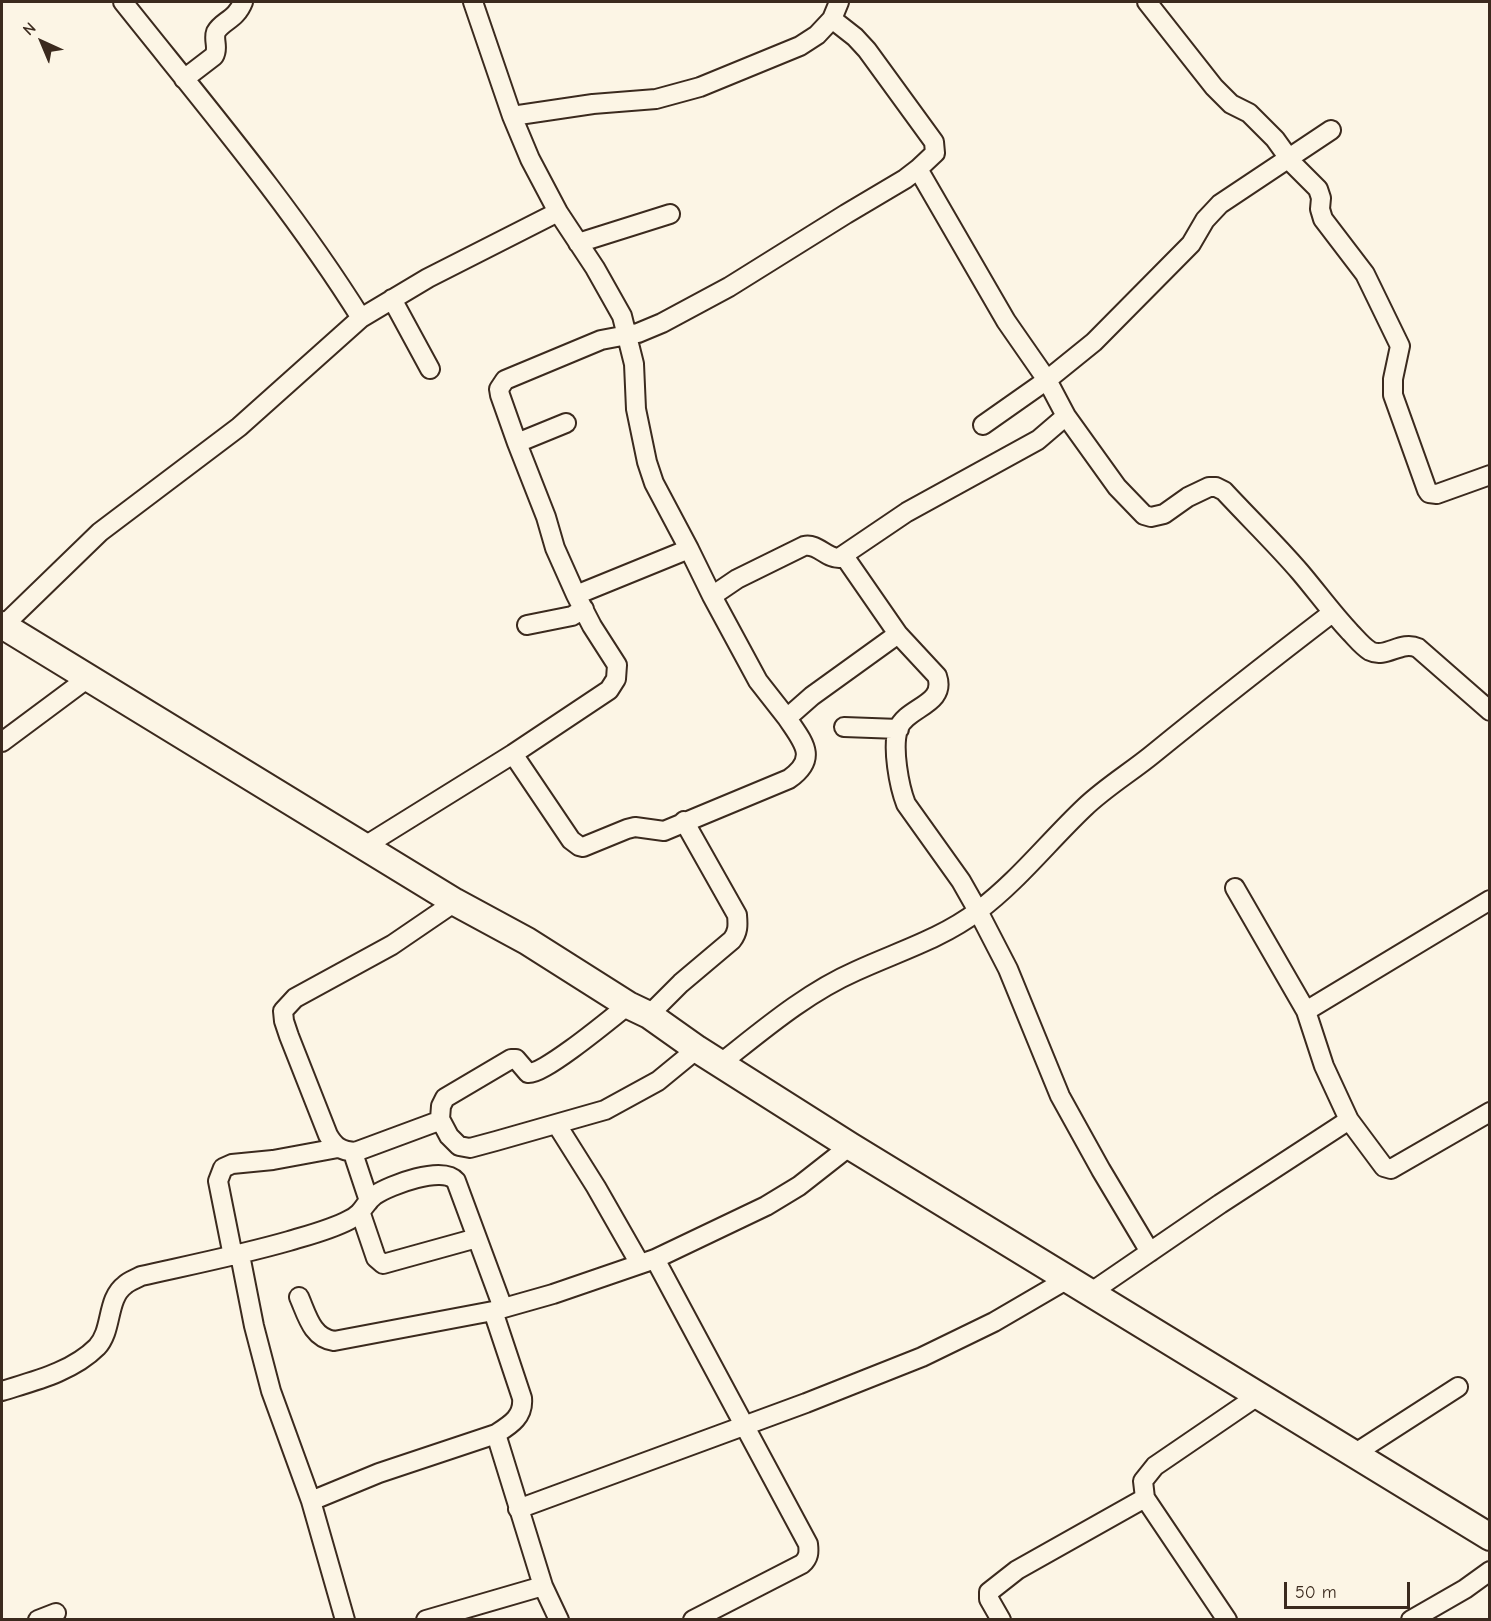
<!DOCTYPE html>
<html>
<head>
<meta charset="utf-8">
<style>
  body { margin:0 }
  #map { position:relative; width:1491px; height:1621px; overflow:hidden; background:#fcf5e5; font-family:"Comic Neue",sans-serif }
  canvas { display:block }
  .frame { position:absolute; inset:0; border:3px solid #3b2a1e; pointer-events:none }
  .north { position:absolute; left:12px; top:12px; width:60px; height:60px; -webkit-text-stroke:4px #fcf5e5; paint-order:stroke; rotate:316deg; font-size:16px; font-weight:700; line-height:24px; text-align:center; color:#3b2a1e }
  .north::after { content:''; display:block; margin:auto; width:21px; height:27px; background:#3b2a1e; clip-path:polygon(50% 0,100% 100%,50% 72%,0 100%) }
  .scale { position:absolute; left:1284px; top:1582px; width:126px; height:27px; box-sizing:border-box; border:3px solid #3b2a1e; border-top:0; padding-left:8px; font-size:18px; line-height:21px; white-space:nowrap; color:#3b2a1e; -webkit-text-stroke:4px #fcf5e5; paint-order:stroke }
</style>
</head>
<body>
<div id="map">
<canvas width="1491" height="1621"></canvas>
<div class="frame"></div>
<div class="north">N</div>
<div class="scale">50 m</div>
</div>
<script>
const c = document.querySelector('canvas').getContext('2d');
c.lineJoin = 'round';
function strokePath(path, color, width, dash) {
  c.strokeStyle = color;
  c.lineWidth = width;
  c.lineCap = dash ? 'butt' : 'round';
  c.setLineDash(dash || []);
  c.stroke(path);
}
const street = new Path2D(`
  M123,2C205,105 291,206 361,318
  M473,2L512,116
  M1147,2L1214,87L1231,104L1249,113L1275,139L1293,164L1318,189L1321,198L1320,209L1323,219L1365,274L1400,346L1393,379V395L1427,490L1429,493L1437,494L1490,475
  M832,19L855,37L867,50L934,142L935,153L918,169L1006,321L1047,380L1066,416L1117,487L1144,515L1151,517L1164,514L1188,497L1209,487H1216L1224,491C1249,518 1276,544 1300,572C1317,592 1332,613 1350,632C1356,638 1362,646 1370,651C1386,659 1401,640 1418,648L1490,711
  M184,79L214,56C219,48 213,40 216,32C222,21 236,20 243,2
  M558,212L595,268L622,316L634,364L636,409L647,462L654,483L689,549
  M578,243L670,214
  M392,299L430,369
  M566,423L517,443L546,517L555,548L576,595
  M983,425L1047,380L1094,342L1191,244L1205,220L1220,204L1331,130
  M517,443L500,395L499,389L505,380L601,340L638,333L662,323L729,287L846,214L905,179L918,169
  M712,596L758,681L787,718
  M527,625L572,616L584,609
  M3,626L100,532L239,427L361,318L428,278L558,212L530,159L512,116L593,104L656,99L700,87L800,46L817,35L832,19L839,2
  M898,634L937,676C947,705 906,707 898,729C892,748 899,786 906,804L961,881L978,911L1008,969L1060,1096L1101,1170L1150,1252
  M844,727L899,729
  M2,742L88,678
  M513,754L571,840L579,846L583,847L627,829L635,827L664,831L789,779C819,758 803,742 787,718L812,696L898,634L844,556
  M365,846L513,754L609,690L616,679L617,665L592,626L576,595L689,549L712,596L737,579L804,546C818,543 825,558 839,558L907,512L1038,440L1066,416
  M1235,888L1306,1011L1324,1066L1349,1120L1384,1167L1391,1169L1490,1112
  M1306,1011L1490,900
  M649,1015L681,983L732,940C738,932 738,926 737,915L684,821
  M721,1063C763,1030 806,993 856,971C897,952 941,939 978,911C1018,881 1049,841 1085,807C1106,787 1131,772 1153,754C1212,706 1272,659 1332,613
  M440,1119L449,1136L459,1146L470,1148L496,1141L605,1110L658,1081L697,1049
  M557,1125L596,1187L640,1264
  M355,1152C341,1151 335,1147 328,1135L289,1036L284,1021L283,1011L295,998L392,945L455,902
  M369,1201L355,1159V1152L436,1122L440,1119L441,1106L445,1098L511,1059H516L528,1073C542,1076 613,1017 628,1005
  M361,1214L376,1258L383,1264L477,1238
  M240,1255L254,1326L271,1391L311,1501L345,1620
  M233,1256L218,1181L223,1168L232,1164L273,1160L338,1148
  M655,1259L808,1544C809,1552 809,1558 802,1564L693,1620
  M1090,1293L1220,1204L1349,1120
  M299,1297C307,1315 312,1338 334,1341L493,1311L553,1294L655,1259L766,1206L799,1186L850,1146
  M2,1391C34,1381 72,1372 97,1347C113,1330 106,1299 125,1285C129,1281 136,1279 141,1276C190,1265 240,1255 289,1241C309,1235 330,1230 349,1220C365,1212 363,1204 375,1195C390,1185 443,1165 456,1181L503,1308
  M1354,1454L1458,1387
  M311,1501L379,1473L496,1434
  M518,1509L806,1403L922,1357L994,1322L1066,1280
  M543,1586L559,1620
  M38,1620L56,1613
  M426,1620L543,1586L496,1434C510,1425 524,1417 522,1398L493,1311
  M1001,1620L989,1599V1592L1017,1570L1145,1498
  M1227,1620L1145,1498L1143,1481L1155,1466L1259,1395
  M1411,1620L1465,1589L1490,1571`);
const secondary = new Path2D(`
  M2,625L455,902L527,941L628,1005L649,1015L697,1049L850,1146L1490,1537`);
strokePath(street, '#3b2a1e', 22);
strokePath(secondary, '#3b2a1e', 30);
strokePath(street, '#fcf5e5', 18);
strokePath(secondary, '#fcf5e5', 26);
</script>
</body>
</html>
